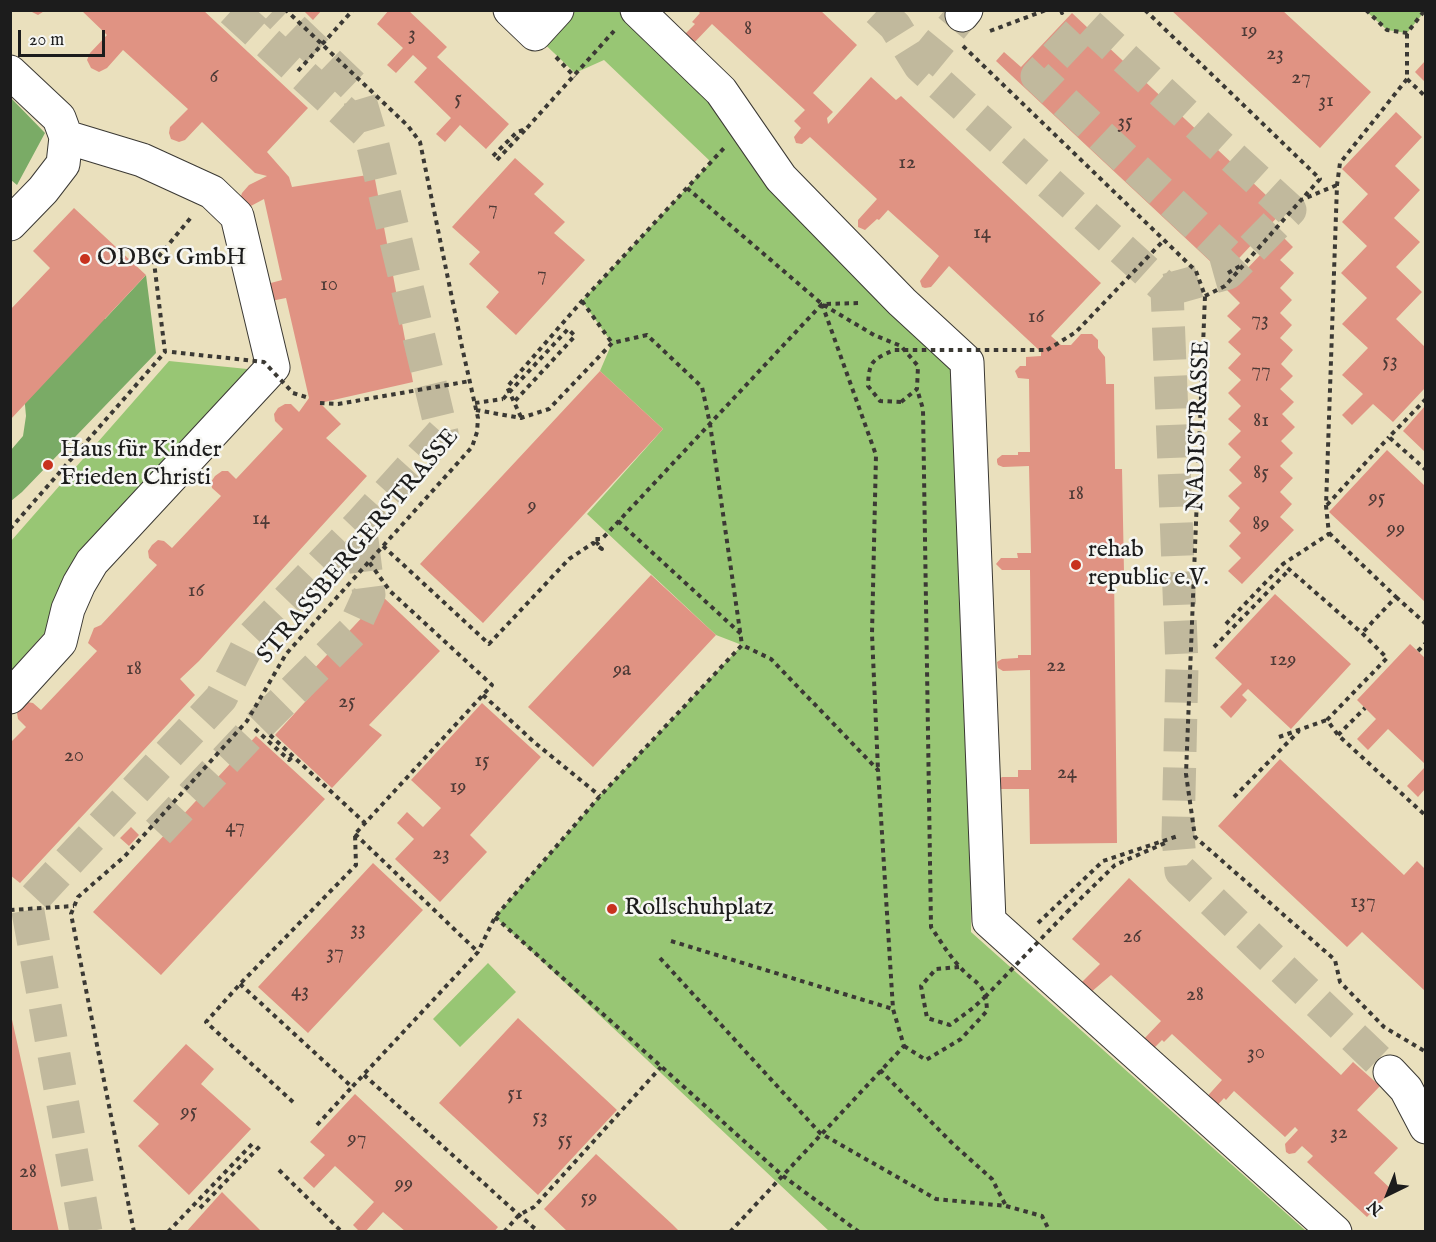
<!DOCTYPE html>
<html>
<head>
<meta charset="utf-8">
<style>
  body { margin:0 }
  #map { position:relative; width:1436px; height:1242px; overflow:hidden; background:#eae0bd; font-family:"IM FELL English",serif }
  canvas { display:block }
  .frame { position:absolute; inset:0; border:12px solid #1c1c1c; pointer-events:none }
  .north { position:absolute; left:1358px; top:1164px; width:60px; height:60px; -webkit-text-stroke:4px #f6f6f2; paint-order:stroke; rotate:223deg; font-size:16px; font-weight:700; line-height:24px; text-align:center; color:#1c1c1c }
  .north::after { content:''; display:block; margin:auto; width:21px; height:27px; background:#1c1c1c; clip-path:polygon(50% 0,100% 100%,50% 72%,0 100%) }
  .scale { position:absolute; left:18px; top:30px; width:87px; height:27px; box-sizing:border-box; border:3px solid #1c1c1c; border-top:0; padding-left:8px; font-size:18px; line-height:21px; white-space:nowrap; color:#1c1c1c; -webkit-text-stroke:4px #f6f6f2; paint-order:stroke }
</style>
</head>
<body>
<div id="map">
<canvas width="1436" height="1242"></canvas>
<div class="frame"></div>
<div class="north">N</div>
<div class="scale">20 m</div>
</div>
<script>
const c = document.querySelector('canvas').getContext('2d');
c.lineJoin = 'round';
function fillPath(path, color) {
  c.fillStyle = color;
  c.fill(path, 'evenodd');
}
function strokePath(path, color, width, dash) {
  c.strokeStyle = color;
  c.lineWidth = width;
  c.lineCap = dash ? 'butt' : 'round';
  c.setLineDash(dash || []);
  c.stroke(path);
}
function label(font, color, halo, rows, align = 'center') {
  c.font = font + ' "IM FELL English",serif';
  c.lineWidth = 5;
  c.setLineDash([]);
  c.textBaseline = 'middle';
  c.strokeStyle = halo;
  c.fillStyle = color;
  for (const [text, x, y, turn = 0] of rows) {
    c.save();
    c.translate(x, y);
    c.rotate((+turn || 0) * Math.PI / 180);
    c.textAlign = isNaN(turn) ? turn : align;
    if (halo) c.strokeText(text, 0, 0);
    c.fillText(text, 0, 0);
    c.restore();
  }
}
fillPath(new Path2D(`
  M510,11H637L967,362L971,932L1306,1231H829L495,917L600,796L742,645L716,635L587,514L663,429L600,371L612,343L582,301L711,162L604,60L575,73Z
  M1366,11H1425L1407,33L1387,30Z
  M169,361L257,370L48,629L11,671V541Z
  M488,963L516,992L460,1047L433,1019Z`), '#98c674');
fillPath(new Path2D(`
  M11,98L45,133L17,185L11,180Z
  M146,275L156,353L22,492L11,501V450L23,436L26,416L23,383L83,317L105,319Z`), '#7aab66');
fillPath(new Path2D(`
  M28,10H46L38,15Z
  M81,10H203L308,108L267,152L289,177L292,187L374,174L413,382L320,403L341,424L326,438L367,476L199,661L180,679L195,695L20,883L10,875V743L26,727L18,719L17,713L27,702L33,703L41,710L97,651L88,643L94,628L101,625L157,565L149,558L148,551L152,545L158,540L164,541L172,548L221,496L212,488L211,482L215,476L222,471H228L236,479L283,429L275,421L274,414L278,408L285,404H291L299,412L309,398L286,298L271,301L267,284L282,280L264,199L249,207L240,199L242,193L249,185L267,176L255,173L202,122L185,140L179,142L171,139L169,133L170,127L188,109L123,50L107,68L99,72L91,68L87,60L90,53L107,35Z
  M303,10H322L313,20Z
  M389,10H408L447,47L437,57L509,124L486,149L460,125L445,142L436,134L451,118L414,82L427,68L413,55L396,73L387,65L403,48L377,24Z
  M697,10H820L857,45L813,93L833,112L827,118L828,124L871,77L896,100L901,96L1101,283L1051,336L1061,345H1071L1081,334H1092L1098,340V348L1105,357L1106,384H1114L1115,469H1122L1124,572H1114L1117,843L1030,844L1029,789H1001L998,787L999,779L1002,777H1018V770H1031L1030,670L1003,671L998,668L997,662L1002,659L1018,658V655H1031L1030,570H1002L996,564L1001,558H1018L1017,553H1031L1029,466L1003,467L998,465L997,462V459L1002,455H1018V452H1030L1029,379L1018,378L1015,371L1020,366H1026V357L1041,356V352L949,266L931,287L925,288L922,287L920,281L939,256L888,210L879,220L877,219L865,230L858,227V220L877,199L810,137L802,144L796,143L794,137L801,128L794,121L805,110L712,24L692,45L683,36L695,24L692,22L700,13Z
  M1171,10H1282L1371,92L1320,148Z
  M1072,13L1283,211L1228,270L1216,258L1212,263L996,61L1004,52L1021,67Z
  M1425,61V82L1415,72Z
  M1396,112L1422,137L1395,166L1420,190L1394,218L1420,242L1396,267L1422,292L1396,319L1425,347V388L1393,422L1373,404L1352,425L1342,415L1363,394L1342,375L1368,348L1342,324L1367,298L1341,273L1367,246L1342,222L1368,194L1342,169Z
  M515,158L544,184L534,194L565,222L554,233L585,260L516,335L486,307L499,292L469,264L480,252L452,227Z
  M74,208L146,275L10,420V310L50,268L33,251Z
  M1280,234L1293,247L1280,260L1294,273L1280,288L1292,300L1280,313L1292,325L1280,338L1293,350L1281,364L1293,376L1280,389L1294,402L1282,414L1295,427L1281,441L1293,453L1280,466L1293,478L1280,492L1292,504L1280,517L1294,530L1242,584L1228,571L1241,558L1229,546L1241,533L1229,521L1240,508L1228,496L1242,483L1229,470L1241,457L1228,444L1241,431L1228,419L1241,406L1228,393L1241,380L1228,368L1241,354L1228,342L1241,329L1227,316L1240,303L1227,290Z
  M600,371L663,429L483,623L420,564Z
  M1425,406V452L1403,431Z
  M1387,450L1425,486V602L1329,512Z
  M651,575L716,635L593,767L528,707Z
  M1275,594L1351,664L1291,729L1248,689L1242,695L1247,700L1231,718L1220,707L1242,684L1215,658Z
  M382,596L440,651L369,725L382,735L332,788L275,735L324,681L312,671Z
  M1410,644L1425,658V764L1388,729L1368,750L1357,739L1376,719L1357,700Z
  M482,703L541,757L470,835L487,852L440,902L395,859L414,839L397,823L407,812L423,827L441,808L411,780Z
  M256,736L325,799L161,975L93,912Z
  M1280,759L1404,875L1417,861L1425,869V991L1362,932L1347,947L1218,826Z
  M1425,767V789L1418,797L1407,786Z
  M131,827L139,835L129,846L120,838Z
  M373,863L423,910L308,1033L258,987Z
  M1129,878L1341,1075L1353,1062L1380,1086L1357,1110L1398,1148L1374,1173L1392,1190L1367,1217L1307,1162L1313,1156L1302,1146L1295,1153L1289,1154L1286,1152L1285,1144L1298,1130L1295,1127L1285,1137L1234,1091L1226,1100L1224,1098L1213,1110L1203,1101L1222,1080L1172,1034L1164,1042L1162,1040L1151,1051L1141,1042L1161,1021L1111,975L1090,993L1080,984L1100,964L1072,939Z
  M10,1015H11L59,1232H10Z
  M518,1018L617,1110L538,1195L439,1103Z
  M186,1044L214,1069L201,1084L251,1129L189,1195L138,1146L159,1124L133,1101Z
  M355,1094L498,1227L494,1232H406L383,1212L365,1232H360L353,1225L374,1202L358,1187L335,1166L314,1188L303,1178L325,1155L310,1142Z
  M596,1154L672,1224L680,1232H568L544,1209Z
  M222,1192L262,1232H186Z`), '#e09383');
strokePath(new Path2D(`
  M232,10L371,137
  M878,10L895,26L920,66L1167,290L1182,666L1178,836L1181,871L1390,1072
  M920,66L962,15
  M1167,290L1228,273L1290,210L1087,23L1037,76L1227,254
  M158,832L255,729L352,632L369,595L360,524
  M86,1232L27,906L221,698L252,637L360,524L442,433L371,137L357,90L274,10`), '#c1b99d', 33, [33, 16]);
const minor = new Path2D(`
  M510,10L535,34L557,10
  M637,10L721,91L781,178L902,302L967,362L989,921L1335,1232
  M962,15L966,10
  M10,72L59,118L66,137L63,164L43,190L10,224
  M10,697L60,642L68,609L79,584L92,562L273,367L237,216L212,192L142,160L66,137
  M1390,1072L1406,1089L1426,1127`);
strokePath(minor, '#3b3934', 35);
strokePath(new Path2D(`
  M1061,10L1062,13L1066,10
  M1145,10L1320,179L1301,200
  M1366,10L1387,30L1407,33L1425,10
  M990,31L1046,10
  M1407,34V79L1426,97
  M963,46L1196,271L1205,296L1186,774L1195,837L1335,960L1340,982L1384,1027L1426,1052
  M556,57L575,77
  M298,71L353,10
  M1407,79L1340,163L1337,185L1326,506L1329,534L1283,564L1362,633L1387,658L1327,720L1338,735L1426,816
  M493,156L517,132L526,129L614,31
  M497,160L526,129
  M687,188L822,304L874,335L901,346L918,366L917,389L901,402
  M1228,273L1240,266
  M1205,296L1225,286L1301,200L1337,185
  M582,301L612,343
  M822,304L876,455L872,634L878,770
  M1047,350L1076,332L1164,240
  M293,393L309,398
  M1426,399L1389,437L1426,470
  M320,403L338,404L470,381
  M475,403L503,399
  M521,417L507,387L582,301L724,148
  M1327,505L1389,437
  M618,521L741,634
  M10,529L165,352L154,262L193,215
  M1329,533L1396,597L1362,633
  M383,546L489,644L569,559L593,543L602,549L594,539H602L822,304L860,303
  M1396,597L1426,624
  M1226,624L1283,564
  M1214,647L1290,569
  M1418,651L1426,643
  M483,695L534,742L600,796
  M255,729L289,760L293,756
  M270,735L365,823
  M1338,735L1365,708
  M1279,737L1327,720
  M1234,797L1299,731
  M355,834L478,952
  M10,910L74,906
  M1067,912L1115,865L1165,843
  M495,917L783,1176L859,1232
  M1038,923L1103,861L1178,836
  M671,941L893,1009
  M660,958L820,1133L936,1199L1006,1206L1042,1216L1050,1232
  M959,967L936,969L921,986L927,1018L950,1025L973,1008L985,997
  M240,984L352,1087L478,952L495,917L600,796L742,645L710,424L702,387L647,335L612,343L549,409L521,418L476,410
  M904,1046L926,1060L961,1039L987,1011C986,981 975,985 959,966C948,954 940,940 931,927L923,409L917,389
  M880,1070L953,1144L992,1179L1006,1206
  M364,1075L519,1215L539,1232
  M293,1102L206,1022L240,984L356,865L355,834L492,685L390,591L369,562
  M317,1125L352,1087
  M279,1170L342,1232
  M200,1208L260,1146
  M134,1232L71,914L78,897L125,856L247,721L286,654L472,447L477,432L478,418L462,347L420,142L408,126L286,10
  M168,1232L254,1142
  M504,1232L519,1215L534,1207L661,1067
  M730,1232L904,1046L893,1009L878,770L771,659L742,645`), '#3b3934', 4, [4.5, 4.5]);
strokePath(minor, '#fff', 33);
strokePath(new Path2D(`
  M172,352L264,362L293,393
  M503,399L568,329L575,336L514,402
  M901,402L880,401L868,386C869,361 872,360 894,350H1047
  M985,997L1067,912`), '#3b3934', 4, [4.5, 4.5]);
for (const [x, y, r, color] of [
  [85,259,6,"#c8321e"],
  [48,465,6,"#c8321e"],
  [1076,565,6,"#c8321e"],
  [612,909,6,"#c8321e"]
]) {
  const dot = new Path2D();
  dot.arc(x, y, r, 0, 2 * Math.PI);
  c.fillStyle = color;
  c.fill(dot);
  strokePath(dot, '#f6f6f2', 2);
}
label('21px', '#4d3a36', null, [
  ["8",748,30],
  ["19",1249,32],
  ["3",412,35],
  ["23",1275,55],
  ["6",214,78],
  ["27",1301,79],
  ["5",458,100],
  ["31",1326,102],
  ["35",1125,123],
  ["12",907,164],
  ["7",493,210],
  ["14",982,234],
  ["7",542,276],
  ["10",329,286],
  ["16",1036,318],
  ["73",1260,321],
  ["53",1390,362],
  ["77",1261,372],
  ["81",1261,422],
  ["85",1261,474],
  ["18",1076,495],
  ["95",1377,499],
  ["9",532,507],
  ["14",261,520],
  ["89",1261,525],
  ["99",1396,530],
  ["16",196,592],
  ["129",1283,661],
  ["22",1056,667],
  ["18",134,670],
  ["9a",622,671],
  ["25",347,703],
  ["20",74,757],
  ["15",482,762],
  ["24",1067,774],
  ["19",458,788],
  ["47",235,828],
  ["23",441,855],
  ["137",1363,903],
  ["33",358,930],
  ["26",1132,938],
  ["37",335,954],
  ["43",300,992],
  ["28",1195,996],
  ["30",1256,1054],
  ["51",515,1095],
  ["95",189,1113],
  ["53",540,1118],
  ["32",1339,1134],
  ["97",357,1140],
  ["55",565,1141],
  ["28",28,1173],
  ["99",404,1185],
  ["59",589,1199]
]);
label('24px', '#1c1c1c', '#f6f6f2', [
  ["ODBG GmbH",97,259],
  ["Haus für Kinder",60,451],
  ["Frieden Christi",60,479],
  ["rehab",1088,551],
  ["republic e.V.",1088,579],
  ["Rollschuhplatz",624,909]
], 'left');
label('24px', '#1c1c1c', '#f6f6f2', [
  ["NADISTRASSE",1200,426,-88],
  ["STRASSBERGERSTRASSE",359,547,-50]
]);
</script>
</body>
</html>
